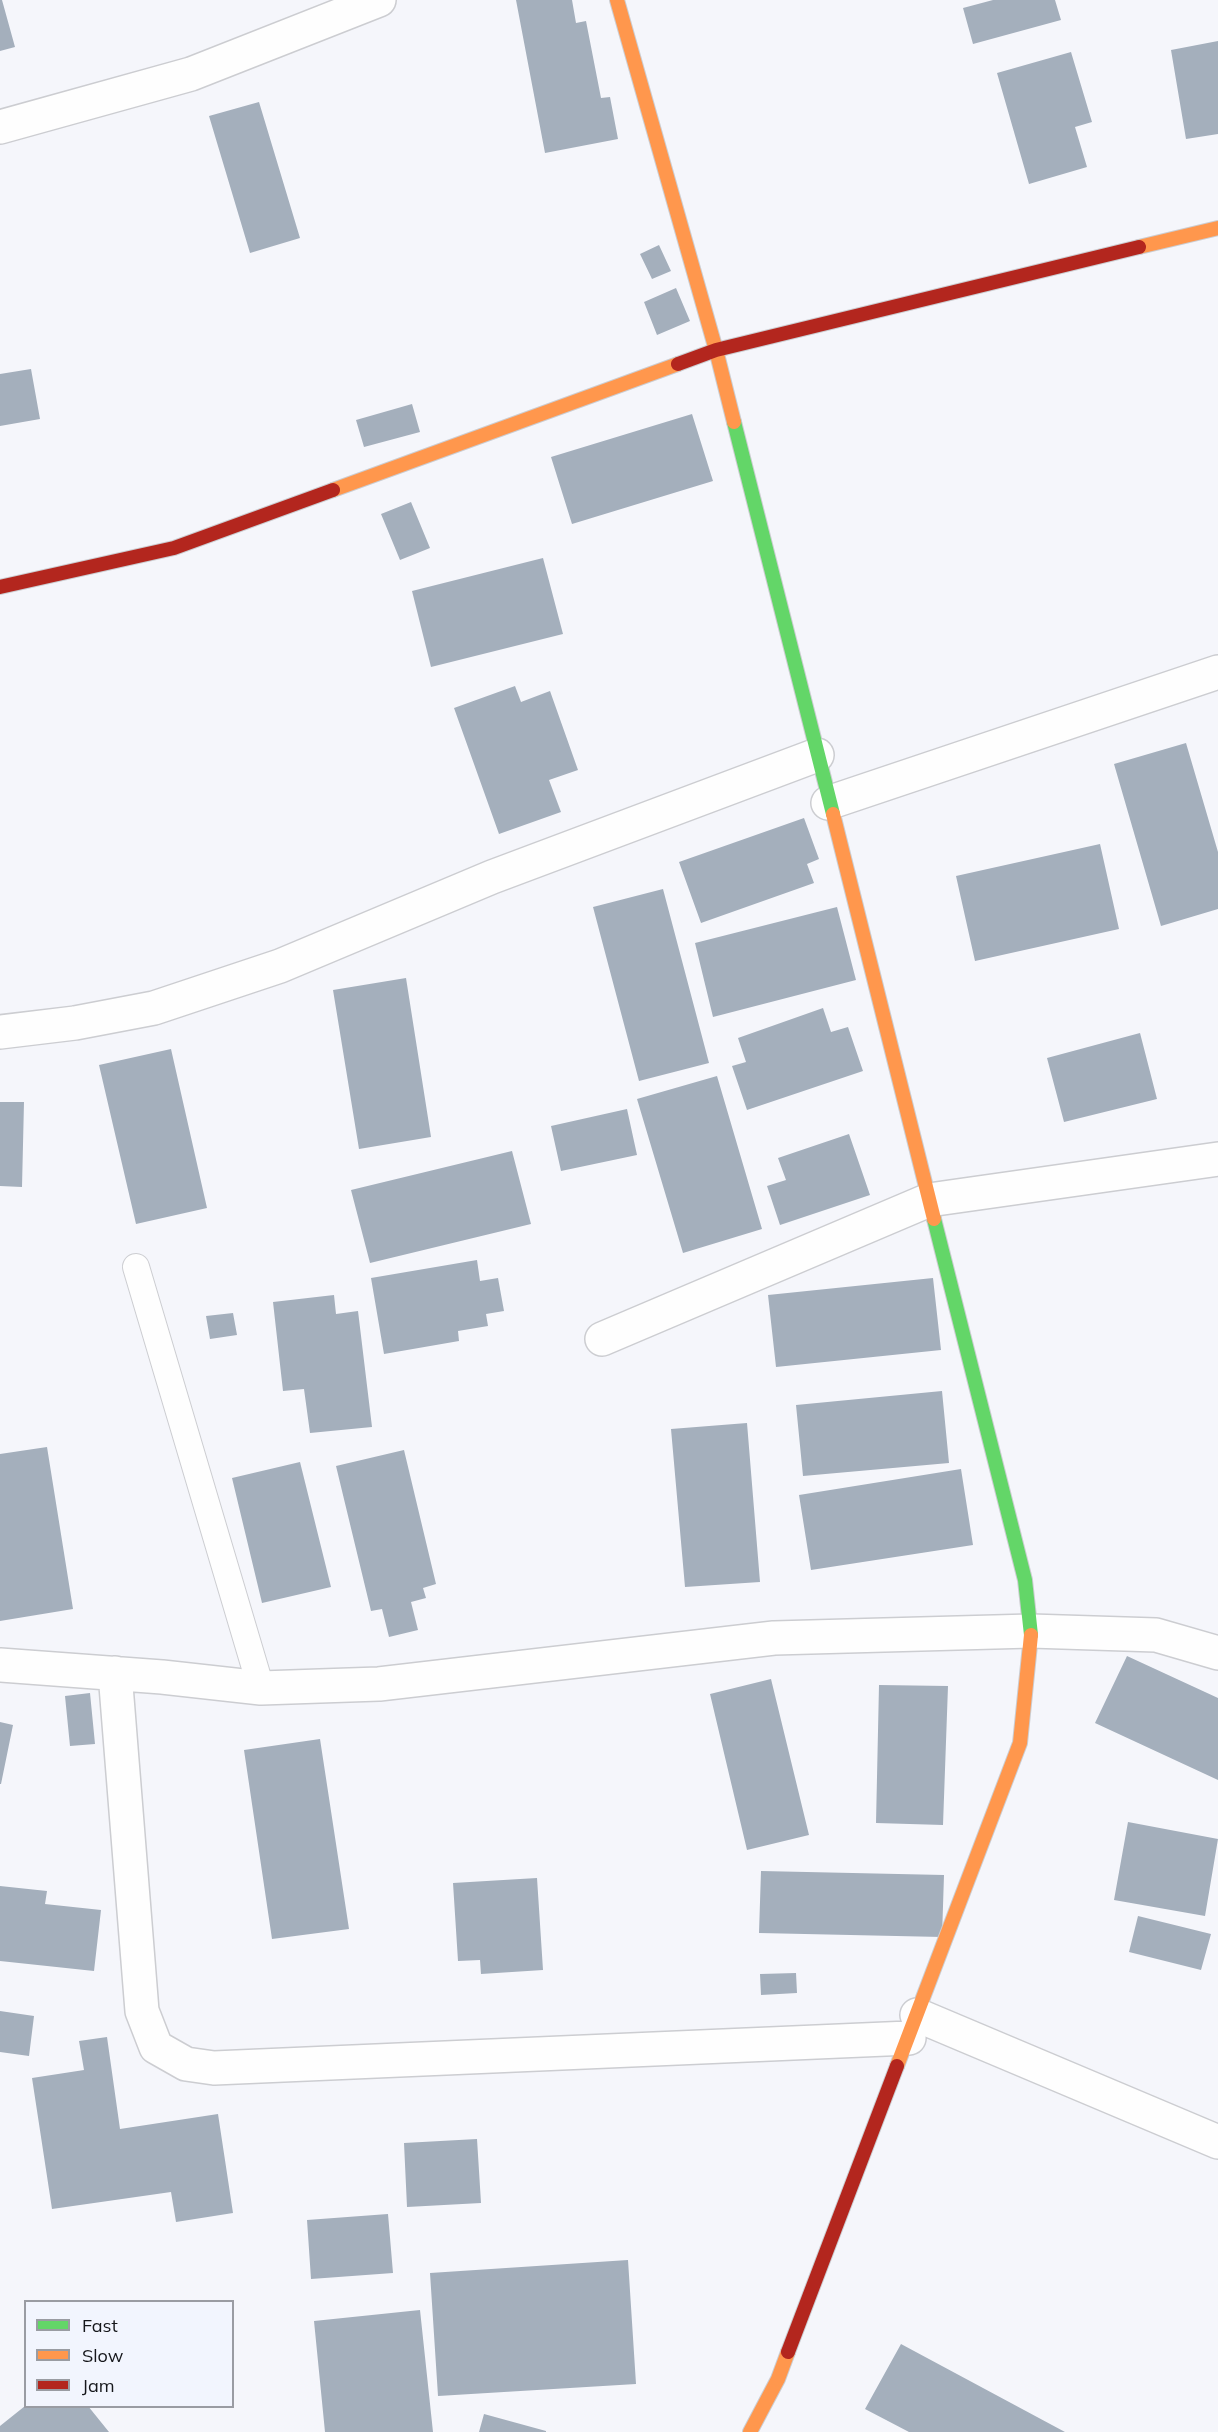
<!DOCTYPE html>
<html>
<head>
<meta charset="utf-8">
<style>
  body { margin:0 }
  #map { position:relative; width:1218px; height:2432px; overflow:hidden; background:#f5f6fb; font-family:Mulish,sans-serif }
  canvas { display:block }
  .legend { position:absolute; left:24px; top:2300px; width:210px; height:108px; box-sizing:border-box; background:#f2f5fe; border:2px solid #9a9ca3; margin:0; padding:8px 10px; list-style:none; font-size:18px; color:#16171b }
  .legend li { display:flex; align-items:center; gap:12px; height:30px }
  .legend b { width:30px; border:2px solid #9a9ca3 }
</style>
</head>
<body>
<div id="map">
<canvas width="1218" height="2432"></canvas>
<ul class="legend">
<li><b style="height:8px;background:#63d668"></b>Fast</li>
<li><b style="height:8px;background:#ff974d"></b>Slow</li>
<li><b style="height:8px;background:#b3261e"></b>Jam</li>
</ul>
</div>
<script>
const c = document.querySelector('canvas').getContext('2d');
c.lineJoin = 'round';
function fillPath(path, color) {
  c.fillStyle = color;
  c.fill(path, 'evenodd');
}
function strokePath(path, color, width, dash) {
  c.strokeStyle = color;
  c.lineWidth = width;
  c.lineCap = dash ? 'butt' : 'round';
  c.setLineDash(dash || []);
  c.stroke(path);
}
fillPath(new Path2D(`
  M0,0H2L15,47L0,51Z
  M516,0H572L576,23L586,21L601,98L610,97L618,139L545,153Z
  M993,0H1055L1061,20L973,44L963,8Z
  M1218,41V134L1186,139L1171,50Z
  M1071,52L1092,122L1075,127L1087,167L1029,184L997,73Z
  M259,102L300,238L250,253L209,116Z
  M659,245L671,271L652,279L640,254Z
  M676,288L690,321L657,335L644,302Z
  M31,369L40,419L0,426V374Z
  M412,404L420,432L364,447L356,420Z
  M692,414L713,481L572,524L551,457Z
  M411,502L430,548L400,560L381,514Z
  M543,558L563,634L431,667L412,591Z
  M515,686L521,702L550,691L578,770L549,780L561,812L499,834L454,708Z
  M1186,743L1218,852V909L1161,926L1114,764Z
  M804,818L819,859L807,864L814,883L701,923L679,862Z
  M1100,844L1119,929L975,961L956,876Z
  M663,889L709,1063L639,1081L593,907Z
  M837,907L856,980L713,1017L695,943Z
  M406,978L431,1137L359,1149L333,990Z
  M823,1008L831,1032L848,1027L863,1071L747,1110L732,1066L746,1062L738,1038Z
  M1140,1033L1157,1099L1064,1122L1047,1058Z
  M171,1049L207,1208L136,1224L99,1065Z
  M717,1076L762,1229L683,1253L637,1099Z
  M0,1102H24L22,1187L0,1186Z
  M627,1109L637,1155L561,1171L551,1126Z
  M849,1134L870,1195L780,1225L767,1186L786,1180L778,1158Z
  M512,1151L531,1224L370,1263L351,1190Z
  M477,1260L480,1281L498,1278L504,1311L486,1314L488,1326L458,1331L459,1341L384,1354L371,1278Z
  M933,1278L941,1350L776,1367L768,1295Z
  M334,1295L336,1314L358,1311L372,1427L310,1433L304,1389L283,1391L273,1302Z
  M233,1313L237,1335L210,1339L206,1316Z
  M942,1391L949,1463L803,1476L796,1405Z
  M747,1423L760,1582L685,1587L671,1429Z
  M47,1447L73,1609L0,1621V1454Z
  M404,1450L436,1584L423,1588L426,1598L411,1602L418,1630L389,1637L382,1609L371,1611L336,1466Z
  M300,1462L331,1587L262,1603L232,1478Z
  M961,1469L973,1545L811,1570L799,1495Z
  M1127,1656L1218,1698V1780L1095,1723Z
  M771,1679L809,1835L747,1850L710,1694Z
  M879,1685L948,1686L943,1825L876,1823Z
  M90,1693L95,1744L70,1746L65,1696Z
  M0,1722L13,1725L1,1784H0Z
  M320,1739L349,1929L272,1939L244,1750Z
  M1128,1822L1218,1839L1205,1916L1114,1900Z
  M761,1871L944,1875L942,1937L759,1933Z
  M537,1878L543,1970L481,1974L480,1960L458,1961L453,1883Z
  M0,1886L47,1891L45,1904L101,1910L94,1971L0,1961Z
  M1138,1916L1211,1934L1201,1970L1129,1952Z
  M796,1973L797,1993L761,1995L760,1974Z
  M0,2011L34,2016L29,2056L0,2052Z
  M107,2037L120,2129L218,2114L233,2213L176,2222L171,2192L52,2209L32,2078L84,2070L79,2041Z
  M477,2139L481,2203L407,2207L404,2143Z
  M388,2214L393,2273L311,2279L307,2220Z
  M628,2260L636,2384L438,2396L430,2273Z
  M420,2310L433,2432H325L314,2321Z
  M901,2344L1065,2432H909L865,2409Z
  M25,2406H88L109,2432H0V2426Z
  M484,2414L546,2431V2432H479Z`), '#a4afbc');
const lane = new Path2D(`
  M136,1267L261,1688`);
const street = new Path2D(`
  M0,127L191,74L379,0
  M828,803L1218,672
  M0,1032L75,1023L154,1008L280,966L492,877L817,755
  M602,1339L929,1200L1218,1159
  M0,1665L162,1677L261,1688L379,1684L774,1638L1031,1631L1156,1635L1218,1653
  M115,1673L142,2011L156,2047L186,2064L214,2068L909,2038
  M917,2015L1218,2142`);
const fast = new Path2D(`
  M734,422L833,814
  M934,1219L1025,1580L1031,1635`);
const slow = new Path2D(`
  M617,0L716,350L734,422
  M1139,247L1218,228
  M333,490L678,364
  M833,814L934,1219
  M897,2066L1020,1743L1031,1635
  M750,2432L778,2379L788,2352`);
const jam = new Path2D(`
  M678,364L716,350L1139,247
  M0,587L174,548L333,490
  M788,2352L897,2066`);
strokePath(lane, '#cccdd1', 28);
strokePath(street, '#cccdd1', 36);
strokePath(fast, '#cccdd1', 16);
strokePath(slow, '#cccdd1', 16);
strokePath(jam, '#cccdd1', 16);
strokePath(lane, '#fefefe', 26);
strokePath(street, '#fefefe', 33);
strokePath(fast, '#63d668', 14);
strokePath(slow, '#ff974d', 14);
strokePath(jam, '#b3261e', 14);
</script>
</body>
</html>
